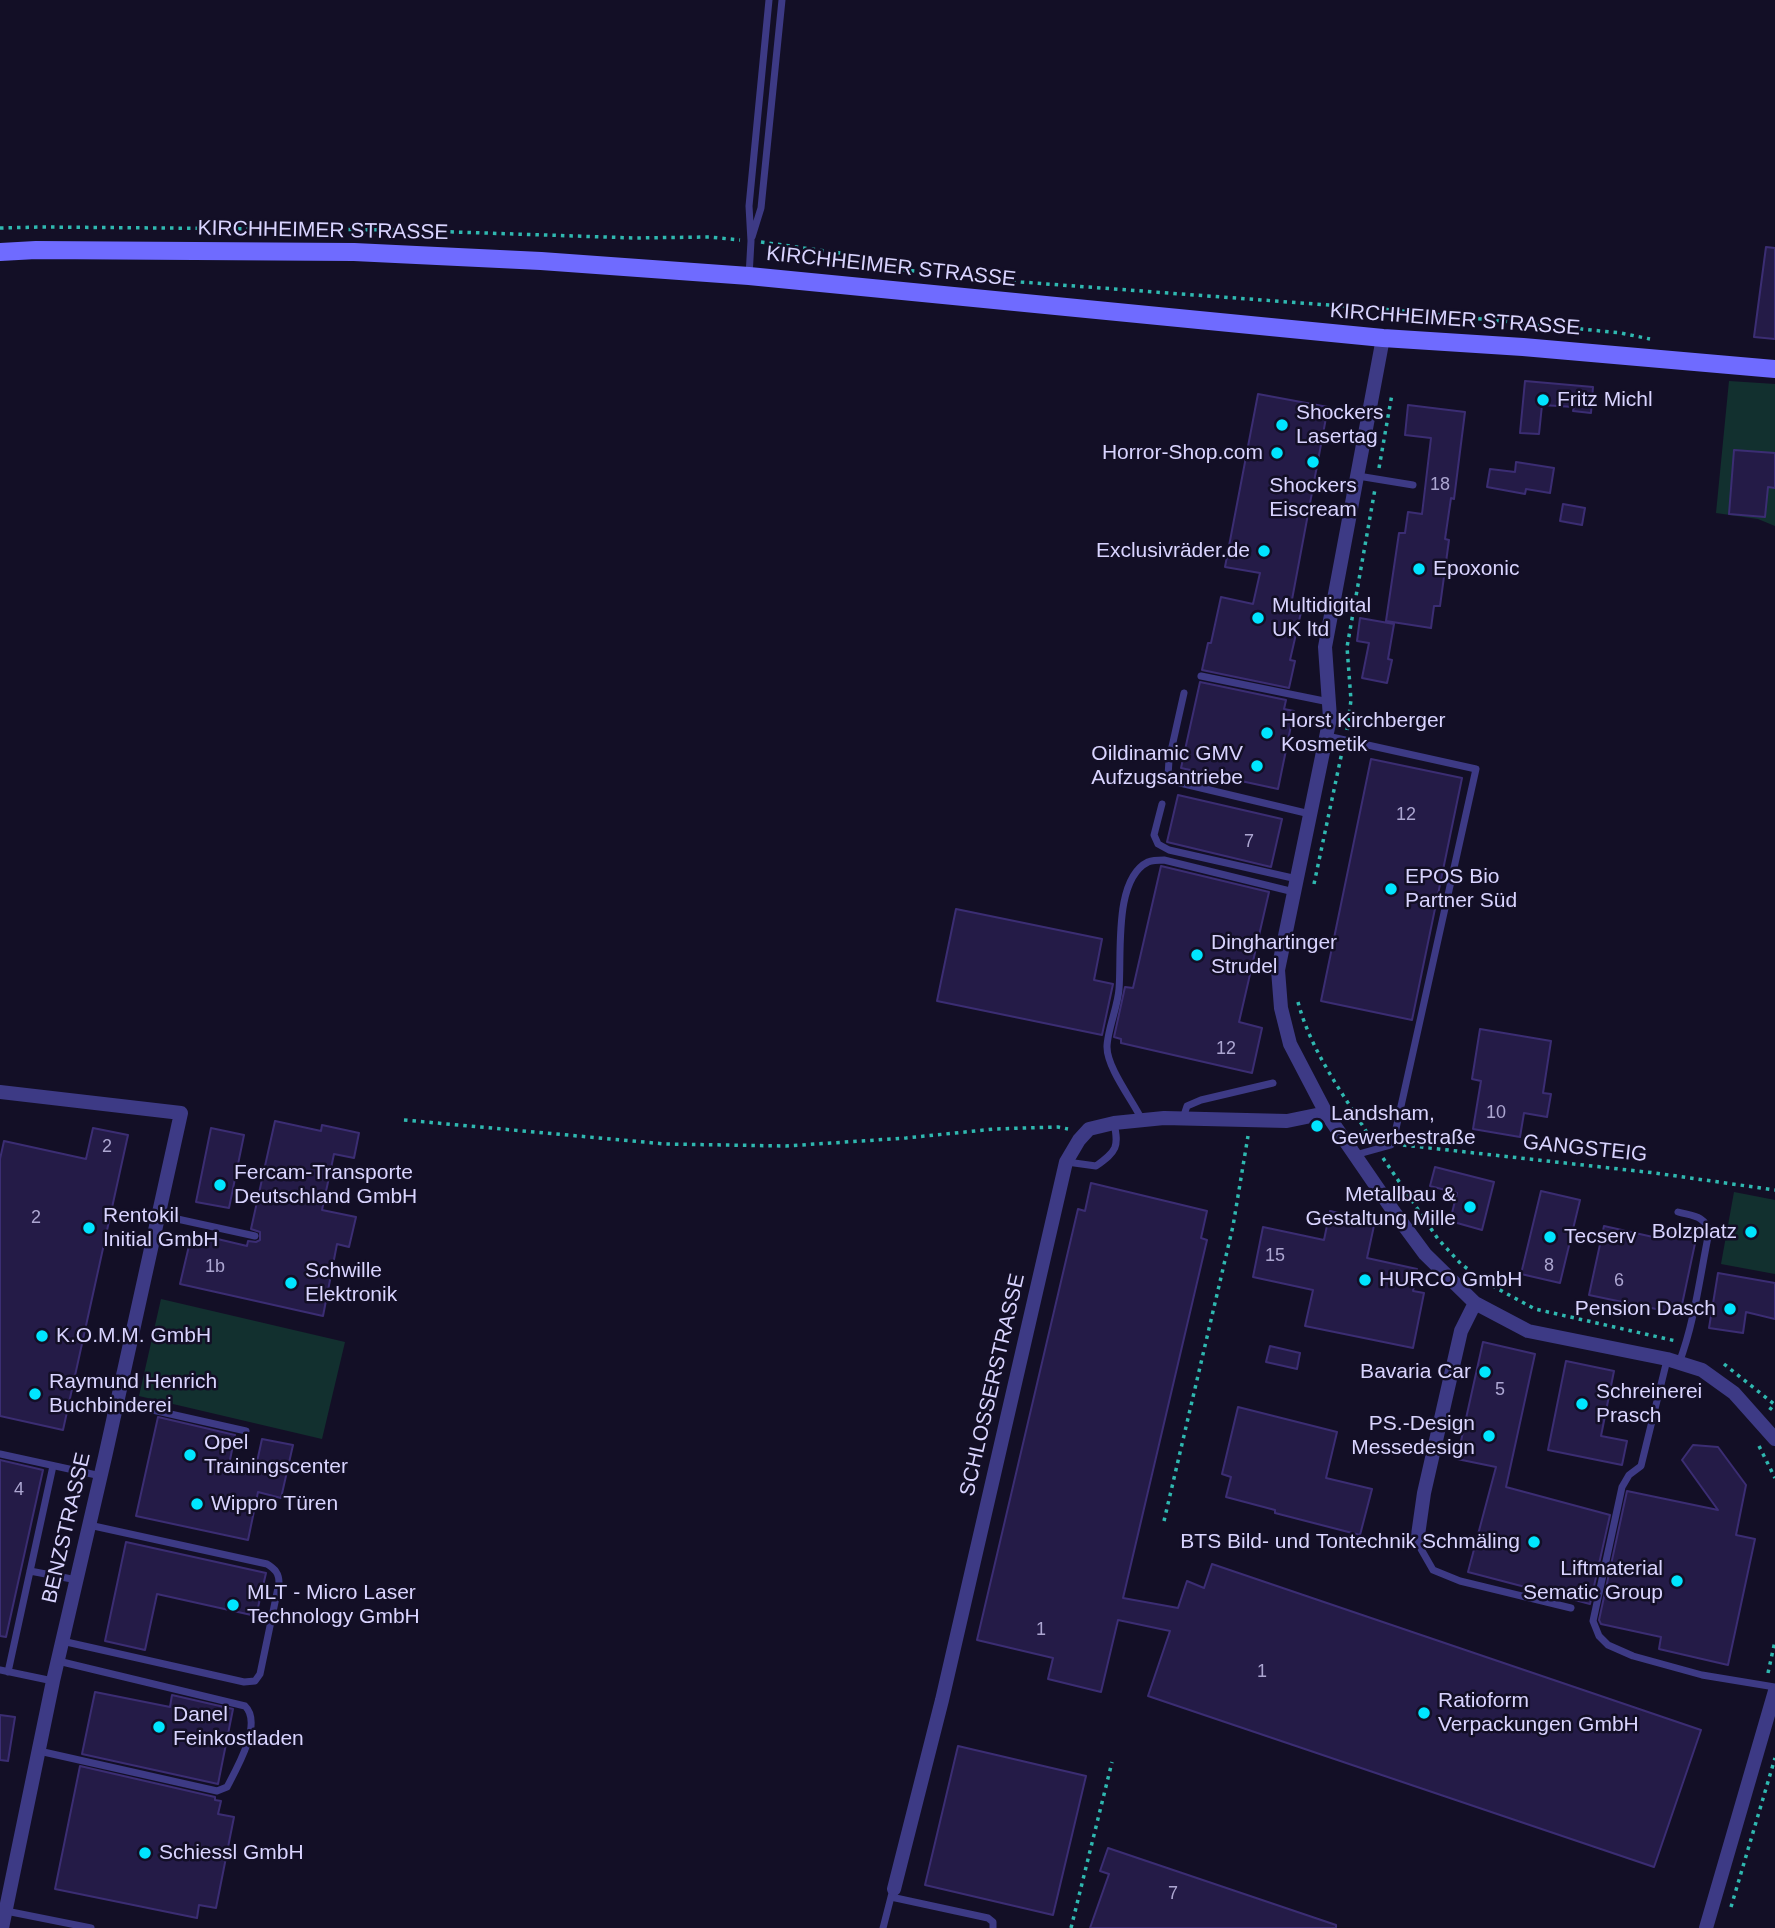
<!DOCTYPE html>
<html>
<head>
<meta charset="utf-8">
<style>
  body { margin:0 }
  canvas { display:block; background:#130f26 }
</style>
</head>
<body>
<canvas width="1775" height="1928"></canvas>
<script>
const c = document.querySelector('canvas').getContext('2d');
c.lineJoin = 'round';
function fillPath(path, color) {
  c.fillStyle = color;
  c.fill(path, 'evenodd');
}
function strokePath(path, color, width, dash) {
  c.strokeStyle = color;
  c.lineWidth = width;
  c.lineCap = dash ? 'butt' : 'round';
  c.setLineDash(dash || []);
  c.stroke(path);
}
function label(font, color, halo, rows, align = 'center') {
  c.font = font + ' Arial,sans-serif';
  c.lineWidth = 5;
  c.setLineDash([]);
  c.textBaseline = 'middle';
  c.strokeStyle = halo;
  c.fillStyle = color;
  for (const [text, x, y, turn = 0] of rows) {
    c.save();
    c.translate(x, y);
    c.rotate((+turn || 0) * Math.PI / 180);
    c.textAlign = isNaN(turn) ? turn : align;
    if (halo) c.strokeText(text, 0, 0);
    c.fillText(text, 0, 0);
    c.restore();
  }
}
fillPath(new Path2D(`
  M1729,381L1775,384V526L1758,519L1716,513Z
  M1734,1192L1775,1200V1274L1721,1264Z
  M161,1299L345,1342L322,1439L139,1396Z`), '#12302f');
const building = new Path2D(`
  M1766,247L1775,248V339L1754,337Z
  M1525,381L1593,387L1591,413L1573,411L1574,407L1542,405L1539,434L1520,433Z
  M1258,394L1328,407L1291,605L1302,608L1290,660L1295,661L1289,688L1202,670L1208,643H1211L1221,597L1253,604L1260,573L1225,567Z
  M1408,405L1465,412L1454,499L1451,498L1445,539L1449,540L1440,606H1434L1431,628L1386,621L1399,533H1405L1408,512L1422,514L1431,438L1405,435Z
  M1734,450L1775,453V488L1768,487L1765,517L1729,514Z
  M1516,462L1554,468L1550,493L1526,489L1525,494L1487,487L1490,469L1515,472Z
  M1563,504L1585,508L1582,525L1560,521Z
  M1360,618L1394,624L1388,659L1392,660L1387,683L1362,678L1369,643L1357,641Z
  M1200,682L1286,700L1284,709L1294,711L1278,789L1181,768Z
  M1371,759L1462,778L1412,1020L1321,1001Z
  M1178,795L1282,819L1271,867L1167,842Z
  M1161,866L1269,892L1239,1022L1262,1028L1252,1073L1121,1043V1039L1114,1037L1125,987L1133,988Z
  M956,909L1102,939L1094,980L1113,984L1102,1035L937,1001Z
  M1480,1029L1551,1041L1543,1093L1551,1094L1547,1117L1524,1113L1520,1137L1473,1129L1481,1081L1472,1079Z
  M275,1121L321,1131L322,1125L359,1133L354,1158L334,1154L322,1210L356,1217L349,1247L337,1244L323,1316L180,1284L192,1233L247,1246L248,1241L256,1242L260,1240V1232L251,1229Z
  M93,1128L128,1135L63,1430L0,1416V1159L4,1141L86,1159Z
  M211,1128L244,1135L229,1208L196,1202Z
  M1435,1167L1494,1182L1482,1230L1450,1221L1457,1193L1430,1186Z
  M1091,1183L1207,1211L1201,1238L1207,1240L1123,1598L1178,1608L1187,1581L1204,1588L1212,1564L1701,1730L1654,1867L1148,1696L1170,1631L1118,1620L1101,1692L1048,1679L1053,1658L977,1640L1078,1209L1085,1211Z
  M1541,1191L1580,1200L1560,1283L1521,1274Z
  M1330,1211L1375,1221L1367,1258L1417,1269L1413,1291L1424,1293L1413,1348L1305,1326L1313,1290L1253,1277L1263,1227L1324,1240Z
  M1655,1225L1697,1234L1680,1314L1589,1295L1604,1226L1653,1237Z
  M1718,1273L1775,1283V1319L1746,1312L1743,1333L1709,1328Z
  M1483,1342L1535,1354L1506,1487L1610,1515L1590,1604L1468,1572L1496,1467L1457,1459Z
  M1270,1346L1300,1353L1297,1369L1266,1362Z
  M1566,1361L1614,1371L1601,1436L1627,1441L1622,1465L1548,1450Z
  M1238,1407L1337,1432L1326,1478L1372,1489L1360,1535L1275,1513V1510L1226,1497L1231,1477L1222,1474Z
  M158,1417L235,1435L229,1465L255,1471L262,1439L293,1445L281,1498L258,1492L248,1540L136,1516Z
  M1693,1445L1718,1447L1746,1485L1736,1535L1755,1539L1728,1665L1659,1649L1661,1637L1601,1624L1599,1620L1627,1491L1718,1510L1682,1460Z
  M0,1460L43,1470L6,1637L0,1636Z
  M126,1542L266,1573L256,1616L157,1594L145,1650L105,1641Z
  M95,1692L170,1707L172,1695L233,1709L218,1784L82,1754Z
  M0,1715L15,1717L8,1761L0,1760Z
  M958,1746L1086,1776L1053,1915L925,1885Z
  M80,1766L215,1797V1800L221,1801L218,1814L234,1817L216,1908L199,1905L197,1918L55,1889Z
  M1108,1848L1336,1925V1928H1090L1109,1874L1100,1871Z`);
fillPath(building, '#241b47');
strokePath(building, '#3b2d73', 2);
strokePath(new Path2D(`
  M0,228L42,227L394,230L635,238L709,237L740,240
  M761,242L861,256L905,270L1021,282L1382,309L1621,333L1650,339
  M1379,468L1392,394
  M1347,730L1351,700L1347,647L1375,489
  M1314,884L1342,752
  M1298,1002C1311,1052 1344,1095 1371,1139
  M404,1120L665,1144L786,1146L906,1138L994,1129L1058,1127L1068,1129
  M1403,1145L1655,1173L1775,1190
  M1383,1158L1438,1239L1461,1264L1487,1283L1535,1309L1676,1341
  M1724,1364L1774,1404L1769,1411
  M1451,1444L1460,1446
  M1759,1446L1775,1478
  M1164,1521L1233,1226L1248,1136
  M1768,1673L1775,1641
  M1731,1907L1775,1758
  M1071,1928L1112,1762`), '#2fb8b0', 3.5, [3.5, 5]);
strokePath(new Path2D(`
  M752,237L761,208L782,0
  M749,276L751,241L749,206L769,0
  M1358,476L1413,485
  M1201,676L1329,702
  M1184,693L1169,760L1168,776L1180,783L1310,814
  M1327,736L1476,769L1395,1133L1391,1145L1355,1155
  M1162,804L1154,835L1158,844L1169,850L1297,879
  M1183,1118L1187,1106L1201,1100L1273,1083
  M1142,1120C1133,1101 1107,1068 1107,1047C1107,1031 1118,1006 1119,989C1122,956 1113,879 1148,862C1153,860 1158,860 1164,860L1294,892
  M1067,1162L1096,1166C1117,1151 1119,1147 1114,1123
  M1678,1212C1692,1216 1705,1215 1709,1232C1700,1275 1695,1321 1679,1363
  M159,1215L255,1236
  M1667,1360L1641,1466L1629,1475L1622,1487L1593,1621L1599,1636L1608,1645L1633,1656L1702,1675L1775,1687
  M117,1402L246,1431
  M0,1454L101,1476
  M1417,1542L1433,1570L1460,1581L1571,1608
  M30,1571L77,1580
  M62,1641L244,1682L255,1681L260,1674L279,1583C279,1573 275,1569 267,1564L89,1525
  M0,1670L53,1681
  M8,1672L53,1466
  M39,1751L217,1791L227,1787C237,1768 263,1723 245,1706L58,1661
  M891,1897L988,1918L993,1922V1928
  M6,1911L91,1928
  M883,1928L892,1893`), '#3d3a85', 7);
strokePath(new Path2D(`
  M1383,338L1325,647L1330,718L1278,970L1281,1008L1290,1044L1326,1113L1394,1212L1425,1254L1475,1303L1528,1331L1667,1359L1702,1370L1734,1393L1775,1439
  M0,1092L181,1113L105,1457L53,1681L2,1928
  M1417,1542L1424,1493L1461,1331L1475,1303
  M894,1889L942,1700L1066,1162L1079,1140L1089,1129L1114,1123L1164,1118L1287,1121L1326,1113
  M1706,1928L1775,1691`), '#3d3a85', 14);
strokePath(new Path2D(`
  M0,252L36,250L354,252L541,261L749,276L1383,338L1523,347L1775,369`), '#6f6bff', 18);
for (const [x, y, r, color] of [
  [1543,400,7,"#00e5ff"],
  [1282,425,7,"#00e5ff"],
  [1277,453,7,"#00e5ff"],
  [1313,462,7,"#00e5ff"],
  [1264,551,7,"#00e5ff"],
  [1419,569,7,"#00e5ff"],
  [1258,618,7,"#00e5ff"],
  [1267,733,7,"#00e5ff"],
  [1257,766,7,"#00e5ff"],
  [1391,889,7,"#00e5ff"],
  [1197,955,7,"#00e5ff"],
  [1317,1126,7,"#00e5ff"],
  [220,1185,7,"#00e5ff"],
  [1470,1207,7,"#00e5ff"],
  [89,1228,7,"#00e5ff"],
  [1751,1232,7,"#00e5ff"],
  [1550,1237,7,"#00e5ff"],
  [1365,1280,7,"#00e5ff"],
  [291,1283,7,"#00e5ff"],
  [1730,1309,7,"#00e5ff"],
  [42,1336,7,"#00e5ff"],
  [1485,1372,7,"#00e5ff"],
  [35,1394,7,"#00e5ff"],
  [1582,1404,7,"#00e5ff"],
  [1489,1436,7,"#00e5ff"],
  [190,1455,7,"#00e5ff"],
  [197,1504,7,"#00e5ff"],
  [1534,1542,7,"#00e5ff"],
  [1677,1581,7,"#00e5ff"],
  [233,1605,7,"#00e5ff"],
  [1424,1713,7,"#00e5ff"],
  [159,1727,7,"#00e5ff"],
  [145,1853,7,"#00e5ff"]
]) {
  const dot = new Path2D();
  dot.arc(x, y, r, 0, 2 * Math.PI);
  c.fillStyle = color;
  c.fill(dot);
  strokePath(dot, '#130f26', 2.5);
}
label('18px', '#aca6d1', null, [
  ["18",1440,485],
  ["12",1406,815],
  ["7",1249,842],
  ["12",1226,1049],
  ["10",1496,1113],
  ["2",107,1147],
  ["2",36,1218],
  ["15",1275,1256],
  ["8",1549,1266],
  ["1b",215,1267],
  ["6",1619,1281],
  ["5",1500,1390],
  ["4",19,1490],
  ["1",1041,1630],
  ["1",1262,1672],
  ["7",1173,1894]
]);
label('21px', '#d9d4ff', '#130f26', [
  ["KIRCHHEIMER STRASSE",323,231,1],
  ["KIRCHHEIMER STRASSE",891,267,6],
  ["KIRCHHEIMER STRASSE",1455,320,4],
  ["GANGSTEIG",1585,1149,6],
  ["SCHLOSSERSTRASSE",993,1385,-77],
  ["BENZSTRASSE",67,1528,-77]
]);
label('21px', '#d9d4ff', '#130f26', [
  ["Fritz Michl",1557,400],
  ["Shockers",1296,413],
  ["Lasertag",1296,437],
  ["Horror-Shop.com",1263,453,"right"],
  ["Shockers",1313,486,"center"],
  ["Eiscream",1313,510,"center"],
  ["Exclusivräder.de",1250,551,"right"],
  ["Epoxonic",1433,569],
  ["Multidigital",1272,606],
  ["UK ltd",1272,630],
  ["Horst Kirchberger",1281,721],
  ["Kosmetik",1281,745],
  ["Oildinamic GMV",1243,754,"right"],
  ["Aufzugsantriebe",1243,778,"right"],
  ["EPOS Bio",1405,877],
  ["Partner Süd",1405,901],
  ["Dinghartinger",1211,943],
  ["Strudel",1211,967],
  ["Landsham,",1331,1114],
  ["Gewerbestraße",1331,1138],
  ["Fercam-Transporte",234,1173],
  ["Deutschland GmbH",234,1197],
  ["Metallbau &",1456,1195,"right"],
  ["Gestaltung Mille",1456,1219,"right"],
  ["Rentokil",103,1216],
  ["Initial GmbH",103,1240],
  ["Bolzplatz",1737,1232,"right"],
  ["Tecserv",1564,1237],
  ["Schwille",305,1271],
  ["Elektronik",305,1295],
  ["HURCO GmbH",1379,1280],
  ["Pension Dasch",1716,1309,"right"],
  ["K.O.M.M. GmbH",56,1336],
  ["Bavaria Car",1471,1372,"right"],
  ["Raymund Henrich",49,1382],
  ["Buchbinderei",49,1406],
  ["Schreinerei",1596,1392],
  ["Prasch",1596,1416],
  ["PS.-Design",1475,1424,"right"],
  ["Messedesign",1475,1448,"right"],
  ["Opel",204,1443],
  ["Trainingscenter",204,1467],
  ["Wippro Türen",211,1504],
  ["BTS Bild- und Tontechnik Schmäling",1520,1542,"right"],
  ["Liftmaterial",1663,1569,"right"],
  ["Sematic Group",1663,1593,"right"],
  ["MLT - Micro Laser",247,1593],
  ["Technology GmbH",247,1617],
  ["Ratioform",1438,1701],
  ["Verpackungen GmbH",1438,1725],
  ["Danel",173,1715],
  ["Feinkostladen",173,1739],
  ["Schiessl GmbH",159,1853]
], 'left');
</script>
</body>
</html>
